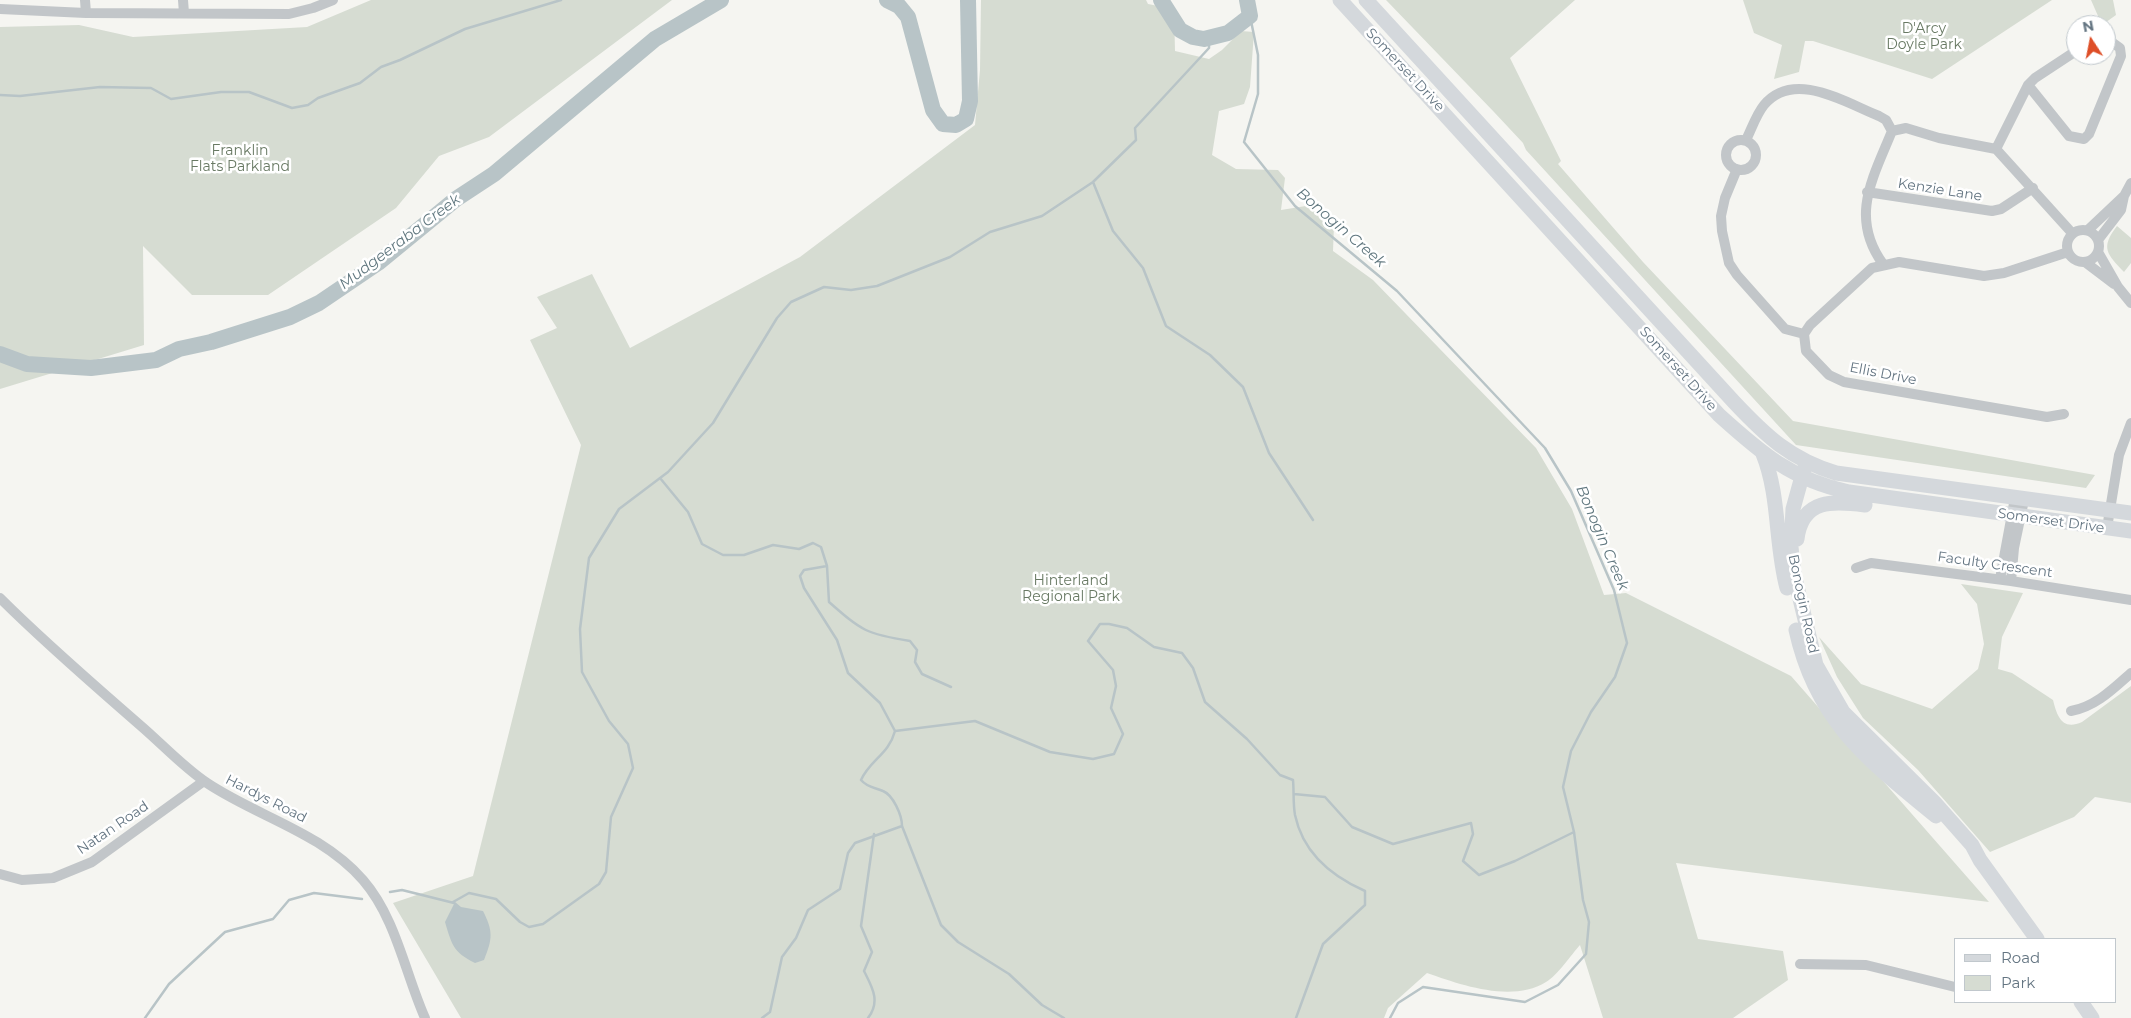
<!DOCTYPE html>
<html>
<head>
<meta charset="utf-8">
<style>
  body { margin:0 }
  #map { position:relative; width:2131px; height:1018px; overflow:hidden; background:#f5f5f1; font-family:Montserrat,sans-serif }
  canvas { display:block }
  .legend { position:absolute; left:1954px; top:938px; width:162px; height:65px; box-sizing:border-box; background:#fff; border:1px solid #c1c8cd; margin:0; padding:6px 9px; list-style:none; font-size:15px; color:#647582 }
  .legend li { display:flex; align-items:center; gap:10px; height:25px }
  .legend b { width:25px; border:1px solid #c1c8cd }
  .north { position:absolute; left:2066px; top:15px; width:50px; height:50px; box-sizing:border-box; background:#fff; border:1px solid #c1c8cd; border-radius:50%; rotate:349deg; font-size:14px; font-weight:700; line-height:20px; text-align:center; color:#647582 }
  .north::after { content:''; display:block; margin:auto; width:18px; height:22px; background:#de4e27; clip-path:polygon(50% 0,100% 100%,50% 72%,0 100%) }
</style>
</head>
<body>
<div id="map">
<canvas width="2131" height="1018"></canvas>
<ul class="legend">
<li><b style="height:6px;background:#d4d8dc"></b>Road</li>
<li><b style="height:14px;background:#d6dcd2"></b>Park</li>
</ul>
<div class="north">N</div>
</div>
<script>
const c = document.querySelector('canvas').getContext('2d');
c.lineJoin = 'round';
function fillPath(path, color) {
  c.fillStyle = color;
  c.fill(path, 'evenodd');
}
function strokePath(path, color, width, dash) {
  c.strokeStyle = color;
  c.lineWidth = width;
  c.lineCap = dash ? 'butt' : 'round';
  c.setLineDash(dash || []);
  c.stroke(path);
}
function label(font, color, halo, rows, align = 'center') {
  c.font = font + ' Montserrat,sans-serif';
  c.lineWidth = 5;
  c.setLineDash([]);
  c.textBaseline = 'middle';
  c.strokeStyle = halo;
  c.fillStyle = color;
  for (const [text, x, y, turn = 0] of rows) {
    c.save();
    c.translate(x, y);
    c.rotate((+turn || 0) * Math.PI / 180);
    c.textAlign = isNaN(turn) ? turn : align;
    if (halo) c.strokeText(text, 0, 0);
    c.fillText(text, 0, 0);
    c.restore();
  }
}
fillPath(new Path2D(`
  M371,0H672L489,137L439,156L396,208L268,295H192L143,246L144,345L0,389V27L79,25L133,37L307,27Z
  M981,0H1146L1148,4L1174,9L1175,51L1209,59L1222,50L1241,31L1254,32L1250,87L1244,104L1219,111L1212,155L1236,169L1278,170L1285,178L1281,210L1312,205L1334,225L1333,251L1373,280L1536,448L1572,509L1604,595L1626,593L1791,676L1989,902L1676,863L1698,939L1783,951L1788,980L1733,1018H1603L1580,945C1571,955 1557,976 1546,982C1512,1003 1461,985 1427,973L1388,1008L1384,1018H461L393,903L473,876L581,445L530,340L557,328L537,297L592,274L630,348L800,257L975,125L980,70Z
  M1386,0H1575L1510,58L1561,161L1558,164L1643,262L1793,421L2095,475L2086,488L1796,445L1526,150L1523,143L1494,112Z
  M1743,0H2052L1932,79L1813,41H1805L1799,72L1774,79L1782,45L1754,33Z
  M2091,0H2113L2116,15L2102,25Z
  M2117,226L2131,238V263L2124,272C2107,254 2100,248 2117,226Z
  M1961,584L2023,593L2002,637L1998,669L2012,673L2053,700C2057,716 2062,731 2082,722L2131,686V803L2095,797L2074,817L1990,852L1918,770L1863,718L1837,677L1819,637L1861,684L1932,709L1978,669L1984,644L1977,604Z`), '#d6dcd2');
fillPath(new Path2D(`
  M455,902L461,907L483,911C493,931 493,938 484,960L475,963C453,952 452,945 445,922Z`), '#b8c4c7');
strokePath(new Path2D(`
  M1250,16L1258,55V94L1244,142L1295,206L1397,291L1545,448L1571,491L1614,590L1627,643L1615,677L1591,712L1571,751L1563,787L1574,832L1583,900L1589,922L1586,954L1558,985L1525,1002L1423,987L1398,1003L1390,1018
  M0,95L20,96L100,87L151,88L171,99L221,92H249L292,108L308,105L318,98L360,83L381,67L400,60L465,29L561,0
  M1093,182L1113,231L1143,268L1166,326L1210,355L1243,387L1269,453L1313,520
  M660,478L688,512L702,544L723,555H744L773,545L799,549L813,543L821,547L827,566L829,602C862,631 866,634 910,641L917,650L915,662L922,674L951,687
  M827,566L804,570L800,576L804,588L837,640L848,673L880,703L895,731C889,754 870,760 861,780C868,788 874,787 883,791C893,795 902,815 902,826L941,925L958,942L1009,974L1042,1005L1064,1018
  M895,731L975,721L1050,752L1093,759L1114,754L1123,734L1111,708L1116,686L1113,670L1088,641L1100,624H1109L1127,628L1154,647L1182,653L1193,668L1205,702L1247,739L1280,775L1293,780C1294,791 1293,804 1295,815C1303,853 1331,876 1365,891V905L1323,944L1296,1018
  M1294,794L1325,797L1352,827L1393,844L1471,823L1473,834L1463,861L1479,875L1515,861L1574,832
  M390,892L402,890L454,903
  M453,902L469,893L496,899L520,922L529,927L543,924L599,884L606,872L611,817L633,768L628,744L609,721L582,672L580,629L589,558L619,509L668,472L713,423L777,318L791,302L824,287L851,290L877,286L950,257L990,232L1042,216L1093,182L1136,140L1135,128L1209,48V38
  M145,1018L169,984L225,932L273,919L289,900L314,893L362,899
  M762,1018L770,1012L782,957L796,938L808,910L840,889L848,853L855,843L902,826
  M868,1018C881,1001 872,987 864,971L872,952L861,926L874,834`), '#b8c4c7', 2.5);
strokePath(new Path2D(`
  M887,0L899,6L908,17L933,110L943,124L956,125L966,119L970,101L968,0
  M1161,0L1180,30L1193,37L1204,39L1228,33L1250,16L1247,0
  M0,354L27,364L91,368L156,360L179,349L211,342L290,317L319,303L378,263L456,199L494,174L655,39L721,0`), '#b8c4c7', 16);
strokePath(new Path2D(`
  M85,0L86,13
  M183,0L184,13
  M0,9L86,13L289,14L313,8L333,0
  M2028,85L2069,136L2084,139L2089,134L2121,56L2120,48L2106,38
  M1892,131L1906,128L1939,138L1996,149L2072,233
  M1726 155a15 15 0 1 1 30 0a15 15 0 1 1-30 0Z
  M1746,140C1752,128 1756,115 1764,105C1794,69 1846,103 1879,116L1886,120L1892,131
  M1996,149L2028,85L2035,78L2076,51
  M1737,169L1725,198L1721,216L1722,231L1729,263L1737,275L1785,329L1804,334
  M1867,192L1992,211L2001,209L2033,188
  M2067 246a16 16 0 1 1 32 0a16 16 0 1 1-32 0Z
  M2088,230L2124,196
  M2098,240L2121,210L2124,196L2131,183
  M2098,252L2118,287L2131,303
  M2085,262L2114,284
  M1883,264C1849,217 1873,178 1892,131
  M1804,334L1810,325L1872,268L1899,262L1984,276L2004,273L2068,252
  M1804,334L1806,351L1829,375L1844,382L2047,417L2064,414
  M2107,528L2119,455L2131,423
  M1856,568L1871,563L2011,581L2131,600
  M2000,579L2015,498
  M2011,581L2014,548L2024,500
  M0,598C45,643 93,684 141,726C162,744 183,767 207,783C258,817 321,832 363,880C396,918 405,973 425,1018
  M2071,711C2095,707 2113,689 2131,673
  M0,874L22,880L53,878L92,862L204,781
  M1800,964L1866,965L1955,987`), '#c2c6c9', 10);
strokePath(new Path2D(`
  M1340,0L1719,415C1761,453 1792,480 1849,492L2131,531
  M1366,0L1734,402C1766,436 1790,459 1836,473L2131,513
  M1763,454C1780,496 1775,544 1787,588
  M1804,469L1793,509L1791,547L1794,574L1816,665L1843,712L1934,802L1972,845L1980,860L2037,939
  M1797,539C1802,498 1834,501 1865,505
  M1796,630C1816,721 1868,760 1936,816
  M2081,1002L2092,1018`), '#d4d8dc', 15);
label('14px', '#687963', '#fff', [
  ["D'Arcy",1924,29],
  ["Doyle Park",1924,45],
  ["Franklin",240,151],
  ["Flats Parkland",240,167],
  ["Hinterland",1071,581],
  ["Regional Park",1071,597]
]);
label('14px', '#647582', '#fff', [
  ["Somerset Drive",1405,70,47],
  ["Kenzie Lane",1940,190,9],
  ["Somerset Drive",1678,369,48],
  ["Ellis Drive",1883,374,11],
  ["Somerset Drive",2051,521,8],
  ["Faculty Crescent",1995,565,8],
  ["Bonogin Road",1803,604,78],
  ["Hardys Road",266,799,27],
  ["Natan Road",113,828,-34]
]);
label('italic 15px', '#60777f', '#fff', [
  ["Bonogin Creek",1341,228,41],
  ["Mudgeeraba Creek",400,242,-37],
  ["Bonogin Creek",1602,538,67]
]);
</script>
</body>
</html>
